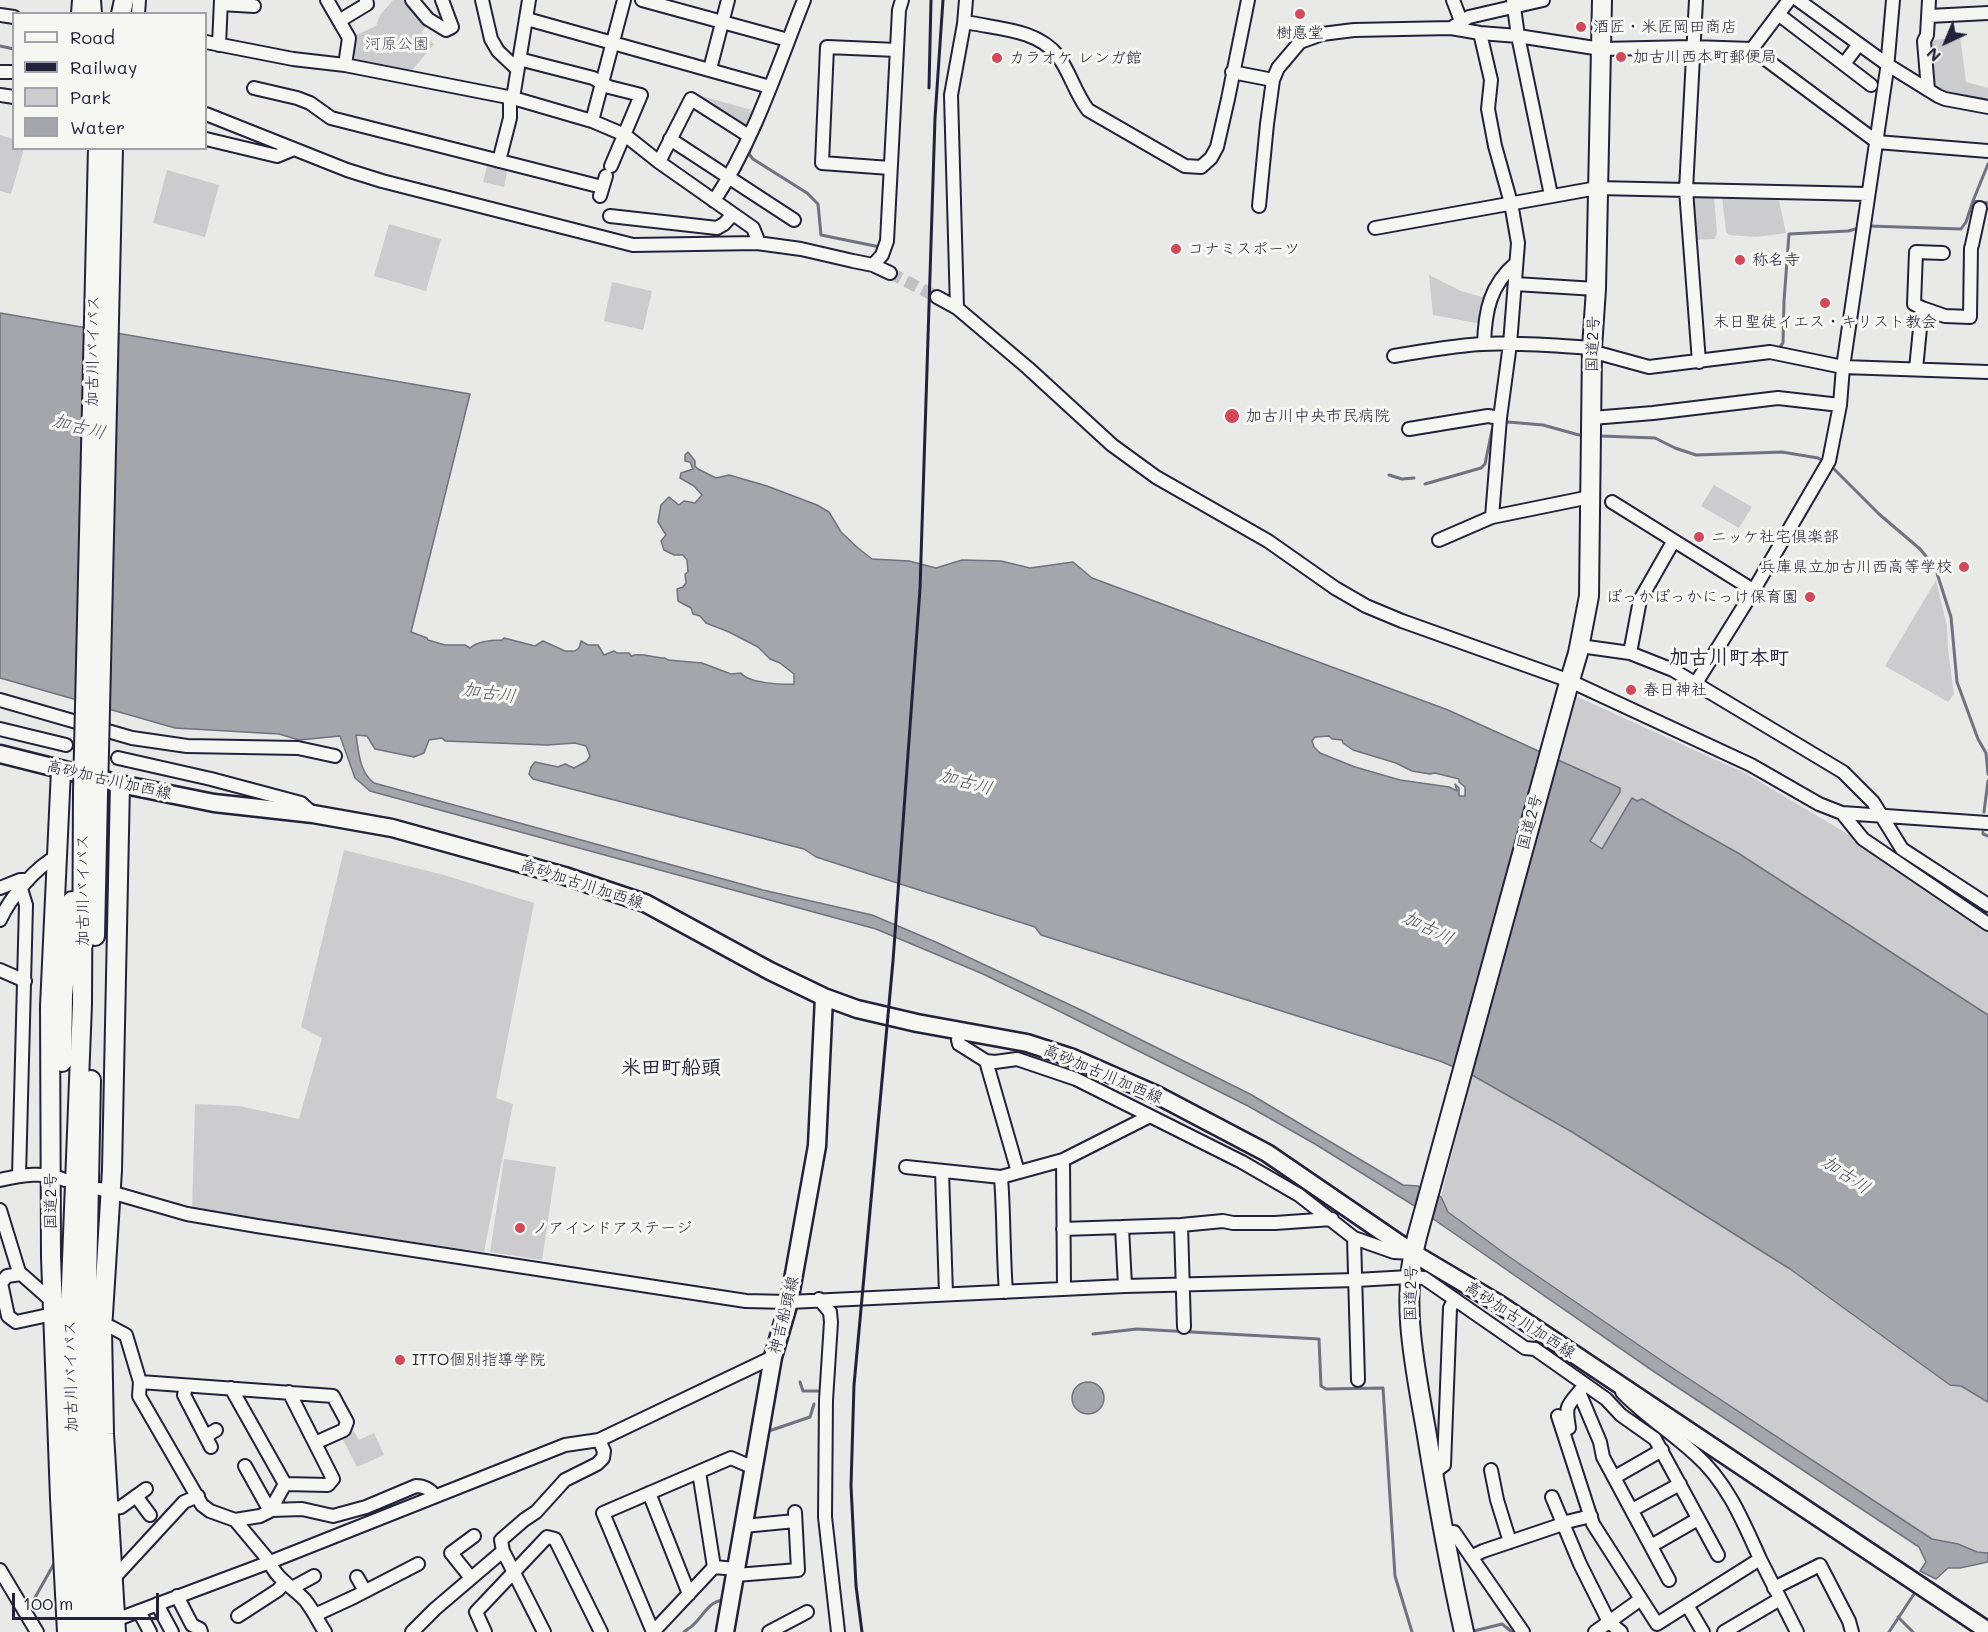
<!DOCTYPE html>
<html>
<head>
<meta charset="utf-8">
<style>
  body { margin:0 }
  #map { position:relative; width:1988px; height:1632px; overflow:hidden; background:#e9e9e7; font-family:Mali,sans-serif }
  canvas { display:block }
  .legend { position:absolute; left:12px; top:12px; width:195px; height:138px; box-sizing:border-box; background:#f6f6f2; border:2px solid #a1a1a9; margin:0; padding:8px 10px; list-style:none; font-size:18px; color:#22223b }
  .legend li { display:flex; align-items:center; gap:12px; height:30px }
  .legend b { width:30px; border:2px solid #a1a1a9 }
  .north { position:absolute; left:1916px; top:12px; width:60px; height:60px; -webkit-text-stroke:4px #f6f6f2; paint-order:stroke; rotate:224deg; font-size:16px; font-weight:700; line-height:24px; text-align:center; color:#22223b }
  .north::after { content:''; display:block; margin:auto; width:21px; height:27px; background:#22223b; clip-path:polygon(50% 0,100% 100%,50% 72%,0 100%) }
  .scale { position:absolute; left:12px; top:1593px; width:147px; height:27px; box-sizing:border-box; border:3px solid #22223b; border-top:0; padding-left:8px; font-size:18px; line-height:21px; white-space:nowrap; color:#22223b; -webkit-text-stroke:4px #f6f6f2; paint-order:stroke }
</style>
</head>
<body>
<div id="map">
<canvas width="1988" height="1632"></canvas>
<ul class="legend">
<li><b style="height:8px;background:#f6f6f2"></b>Road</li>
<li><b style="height:8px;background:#22223b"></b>Railway</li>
<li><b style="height:16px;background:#ccccce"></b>Park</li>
<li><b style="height:16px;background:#a5a5ac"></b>Water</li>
</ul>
<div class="north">N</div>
<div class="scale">100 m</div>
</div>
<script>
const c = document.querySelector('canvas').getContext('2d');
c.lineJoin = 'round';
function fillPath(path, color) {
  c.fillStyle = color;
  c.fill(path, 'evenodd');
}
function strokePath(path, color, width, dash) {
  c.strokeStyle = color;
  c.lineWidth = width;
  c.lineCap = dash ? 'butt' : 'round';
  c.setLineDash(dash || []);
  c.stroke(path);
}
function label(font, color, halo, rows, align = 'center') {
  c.font = font + ' Mali,"Klee One",sans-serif';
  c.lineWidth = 6;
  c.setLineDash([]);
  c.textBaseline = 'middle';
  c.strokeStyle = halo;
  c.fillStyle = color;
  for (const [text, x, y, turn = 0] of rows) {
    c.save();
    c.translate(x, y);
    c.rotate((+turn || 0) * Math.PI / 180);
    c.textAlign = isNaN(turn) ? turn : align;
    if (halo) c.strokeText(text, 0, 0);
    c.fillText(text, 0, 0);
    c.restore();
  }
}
fillPath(new Path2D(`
  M393,0H407L428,25L421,32L434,44L410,73L356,61L354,53L355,46H351L352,37L376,26L380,15Z
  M1960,36L1966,82L1988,88V104L1956,99L1931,87L1928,41Z
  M694,94L752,110L750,117L753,119L749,129L694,96Z
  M0,135L13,139L14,148L24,149L11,194L0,191Z
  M497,165L508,167L504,187L483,182L487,166L496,168Z
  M167,170L219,185L205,237L153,223Z
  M1694,196H1714L1717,233L1715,239L1694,240L1691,199Z
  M1722,196H1778L1786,233L1757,237L1729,235L1726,232Z
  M389,224L441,239L426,291L374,276Z
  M1429,275L1461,291L1486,298L1482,324L1433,315Z
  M612,282L652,291L643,330L604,321Z
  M1714,485L1752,507L1739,528L1701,506Z
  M1936,580L1947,626L1948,650L1954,694L1948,702L1885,666Z
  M1571,694L1745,773L1863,843L1988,925V1015L1738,853L1642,799L1637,801L1632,799L1602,850L1590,842L1620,792V788L1552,757Z
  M344,850L444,875L534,903L496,1098L513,1104L484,1252L192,1210L195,1104L239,1106L299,1119L322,1038L301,1027Z
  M1472,1075L1572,1132L1790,1269L1950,1385L1961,1386L1988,1402V1553L1977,1552L1958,1544L1932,1539L1671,1367L1508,1256L1448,1211L1441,1197Z
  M504,1159L556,1167L542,1260L490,1252Z
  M353,1430L359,1440L374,1433L384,1455L357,1467L341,1436Z`), '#ccccce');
const water = new Path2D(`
  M0,313L470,394L411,632L427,638L428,640L445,645H465L470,648C478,641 491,640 502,640L504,638L535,646L543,641L565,651H575L579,648L581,641L588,645H598L604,655L614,651L617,653H629L631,656C641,652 653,658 665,658L668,660L702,663L731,674L741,673C748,683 782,685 794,684V674L780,663L770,659L758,647L729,632L706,623L700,616L693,614L691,608L678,601L677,589L683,587L686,583L685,574L688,572L687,560L683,555H674L664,550L661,541L666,535L658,522L661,505L669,497L679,505L684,501L695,503L702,495L694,486L680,478L681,473L693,469L690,462L685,461V455L688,452L695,461V466L698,469L716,478L729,475L767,486L817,505L829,512L841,532L858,548L872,559L909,561L936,568L962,560L1001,561L1030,568L1073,562L1092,578L1448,710L1620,788V792L1590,841L1602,849L1632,798L1637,801L1642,799L1738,853L1988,1015V1402L1961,1386L1950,1385L1790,1269L1572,1132L1472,1075L1440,1061L1041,935L1035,927L816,857L804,849L533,779L529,774L531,767L535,762L558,767L565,764L574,768L587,761L590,756L586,746L575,743L547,745L445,741L442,738L429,740L424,753L414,757L375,749L367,736L356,735C359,753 359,771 374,783L763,890L872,915L938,943L1081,1010L1250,1094L1403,1185L1418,1186L1441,1197L1448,1212L1508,1256L1671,1367L1932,1539L1958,1544L1977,1552L1988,1553V1562L1960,1568H1948L1936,1579L1920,1571L1926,1562L1919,1547L1656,1373L1413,1205L1315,1144L1248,1106L1059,1011L983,974L876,929L370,791L355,778L340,736L299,740L279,734L175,728L0,678ZM1329,736L1332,739L1342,740L1343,743L1353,750L1396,763L1412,771L1430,774L1435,773L1459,779V782L1465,787V796H1459V788L1455,784L1457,791L1449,787L1400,780L1355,767L1320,753L1314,747L1312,741L1315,737Z
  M1072 1398a16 16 0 1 1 32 0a16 16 0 1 1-32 0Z`);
fillPath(water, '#a5a5ac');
strokePath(water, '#71717f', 1.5);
strokePath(new Path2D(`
  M0,46L14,49
  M751,147L749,154L753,159L807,193L818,204L821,235L880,247
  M1973,201L1988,164
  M1869,226L1961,229L1966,222L1973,201L1988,203
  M1779,348L1783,343L1784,301L1789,234L1848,231L1859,228
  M1503,424L1508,422L1543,425L1579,435
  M1601,436L1655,438L1675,448L1696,455L1782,452L1818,458L1825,462
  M1831,466L1879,514L1920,549L1935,567L1951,617L1957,682L1978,739L1986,753L1988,774
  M1389,475L1402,479L1414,478
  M1425,484L1481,468L1485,464L1492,430L1495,427
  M1984,812L1988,781
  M1983,832V834L1988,836
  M1093,1334L1137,1329L1319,1339L1321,1386L1326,1389L1383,1388L1395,1576L1412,1632
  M800,1382L803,1391H819
  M766,1432L810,1417L814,1404
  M28,1610L55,1562
  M1898,1617L1913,1632
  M684,1632C686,1630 690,1628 692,1626C703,1617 708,1601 724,1600
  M1470,1632L1502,1624L1512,1632
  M1889,1632L1916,1591`), '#71717f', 3);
strokePath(new Path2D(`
  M890,273L937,297`), '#c1c1c5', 12, [12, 6]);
const minor = new Path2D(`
  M327,0L349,38L345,65
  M412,0L428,19L446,30L452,27L442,0
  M482,0L491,39L498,51L517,69
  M642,0L788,40
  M1453,0L1461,21
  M1513,0L1518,36L1551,195
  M1696,0L1686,190L1699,362
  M1798,0L1888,65L1938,96L1945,99L1988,107
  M221,4L254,6
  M78,14L79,0
  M138,14L139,0
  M1778,14L1871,85
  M0,15L14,17
  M1929,16L1988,13
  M527,19L770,87
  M339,21L367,4L366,0
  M964,24L971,23C1000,29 1038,30 1058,56C1070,72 1075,93 1088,110L1185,166L1201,167L1211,158L1217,147L1228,99L1248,0
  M1451,28L1469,17L1543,0
  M1480,33L1491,80L1488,109L1495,146L1511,203L1518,243L1510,344L1500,418L1492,517
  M206,42L293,59L345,65L513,98L592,121L625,135L659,162L753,228L757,238V243
  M219,45L221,0
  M1752,49L1789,0
  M519,59L593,78L609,87L641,95L611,166
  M1844,64L1859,44
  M710,69L728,0
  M0,72H14
  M1232,72L1273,80
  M254,88L297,98L310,103L331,118L602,187
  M1928,90L1924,41L1927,35L1929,0
  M0,95L14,97
  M513,98L529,0
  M206,114L347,170L382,181L633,245L757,243L801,249L853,261L873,265L890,273
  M592,121L624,0
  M206,139L277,156L294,149
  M670,139L794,220
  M499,161L510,118V98
  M659,162L691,99L749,136
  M890,168L822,163L827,47L897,50
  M600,196L606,176
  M714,201C754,140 777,68 804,0
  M1259,206L1267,124L1273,80L1278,68L1300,42L1322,34L1354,30L1451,28L1480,33L1518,36L1601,49L1692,47L1752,49L1877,142L1988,151
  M610,216L717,228L724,224L733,214
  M1375,228L1597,188L1868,194
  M1972,245L1980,208
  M873,265L882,255L887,241L899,10L902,0
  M1515,284L1596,289
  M937,297L957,308L1028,368L1112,445L1156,477L1268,541L1335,588L1366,606L1402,621L1570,681L1751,765L1819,804L1842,813L1988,823
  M957,308L951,95L964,24L966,0
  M1922,308L1945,316L1970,317L1971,248
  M1484,344C1485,311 1490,285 1516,263
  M1394,356C1423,351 1452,346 1481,344C1518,342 1556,346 1592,348L1598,353L1649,367L1770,352L1843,367L1988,372
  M1916,369L1922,308L1914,304L1916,252L1943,253
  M1592,418L1653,413L1778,398L1840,405
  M1409,429L1488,416L1500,418
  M1612,502L1753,590
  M1439,540L1492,517L1590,497
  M1580,646L1630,653L1673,670L1843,772L1873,802L1902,849L1988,905
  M1630,653L1640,600L1673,542
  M1696,683L1752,593L1829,461L1840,405L1843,367L1887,69L1893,0
  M0,700L132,738L187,746L298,748L335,756
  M0,729L66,745
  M118,758L211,779L301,803L313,814
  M1842,813L1863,839L1988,924
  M0,888L20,880H28
  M0,920C10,898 36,866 58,856
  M0,970L25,981
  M960,1030L958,1040L959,1044L986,1061
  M1063,1160L1064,1288
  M906,1167L1001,1177
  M942,1171L946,1294
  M1018,1172L986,1061L995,1062L1017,1059L1076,1079L1242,1162L1299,1195L1354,1238L1358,1380
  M19,1176L26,905L21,889
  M0,1180C22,1175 44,1171 65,1180
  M100,1189L187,1214L257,1226L746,1301L789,1302L1125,1286L1356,1280L1409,1277L1424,1278L1525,1348L1535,1349L1606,1399L1621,1415L1655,1439L1718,1555
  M0,1210L19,1272L53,1302
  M1181,1225L1184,1327
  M1122,1227L1125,1286
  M1063,1229L1181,1225L1223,1221L1233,1223H1275L1332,1219
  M1354,1238L1394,1252L1413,1253
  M21,1274L7,1276L1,1283L8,1316L16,1322L53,1314
  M1006,1292C1003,1253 1004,1215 1001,1177L1063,1160L1150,1116
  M819,1299L830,1312L831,1322L826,1400L825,1517L838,1632
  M102,1330L111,1327L126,1335L140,1382L139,1396L202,1505L210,1511L235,1520L270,1562C275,1578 294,1588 305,1600C313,1610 318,1621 325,1632
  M140,1382L333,1396L347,1422L344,1430L315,1443
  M1585,1384L1579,1392L1600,1442L1603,1457L1669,1580
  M186,1386L184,1395L211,1447
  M231,1388L285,1484L328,1485L333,1479L289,1392
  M1622,1392C1644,1415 1671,1432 1695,1454C1727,1482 1743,1521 1760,1559
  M1558,1416L1593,1524L1641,1599
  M1569,1428C1566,1408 1565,1408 1579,1392
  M206,1436L216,1430
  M1491,1470L1497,1500L1510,1542
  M699,1472L714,1567
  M1433,1473L1444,1465L1450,1308L1454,1300
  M1615,1477L1662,1450
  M649,1493L689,1594
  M136,1496L150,1515
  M1552,1497L1580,1564L1609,1622L1621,1632
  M108,1509L121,1507L146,1489
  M271,1510L302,1509L333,1516L366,1507L416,1486C425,1486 430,1489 435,1496
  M1632,1510L1680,1484
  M270,1511L285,1484
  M235,1520L260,1516L270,1511L245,1466
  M1562,1523L1591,1516
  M744,1526L795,1521
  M1443,1534L1454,1532L1523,1632
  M1651,1546L1698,1519
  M1471,1557L1483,1551L1563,1524
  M0,1570L37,1632
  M736,1575L798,1570L795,1512
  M357,1577L365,1591
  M471,1578L451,1553L474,1536
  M113,1579L184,1502L198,1496
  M292,1588L314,1576
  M1774,1588L1820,1565L1849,1621L1852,1632
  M177,1596L192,1625L200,1629L201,1632
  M157,1604L172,1632
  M1687,1605L1703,1632
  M139,1611L150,1632
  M315,1615L354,1597L418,1564
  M238,1616L278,1590L285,1582
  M110,1622L270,1562L565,1445L599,1440L773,1357
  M412,1632L435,1609L503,1551
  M485,1632L476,1612L547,1537L555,1539L601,1632
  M544,1632L503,1551L501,1540L524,1520L536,1512L565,1480L597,1464L603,1458L604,1451L599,1440
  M653,1632L603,1513L731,1458L754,1468
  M653,1632L714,1567L736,1569
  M769,1632L807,1612
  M1595,1632L1641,1599L1657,1624L1760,1559L1797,1632
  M1724,1632L1780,1599`);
const major = new Path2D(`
  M0,754L120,784L214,803L313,814L392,828L565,876L645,903L770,971L824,997L857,1009L917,1023L1027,1043L1073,1058L1155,1094L1267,1153L1413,1253L1499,1304L1988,1631
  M725,1632L773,1357L789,1302L817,1146L824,997`);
const highway = new Path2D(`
  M91,0L92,14
  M121,14L124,0
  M61,770L50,1006L51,1257L60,1498L67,1632
  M95,936L98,794
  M62,1062L63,995L72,901
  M91,1080L86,1336L90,1477L98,1632
  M83,1632L74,1478L69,1337L82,1004L83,792
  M116,1632L104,1434L102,1330L112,1170L120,784
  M1464,1632C1449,1565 1437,1498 1426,1430C1415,1367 1400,1301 1417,1237L1567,690L1578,653L1589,596L1592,348L1596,289L1602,0`);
strokePath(minor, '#22223b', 16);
strokePath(major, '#22223b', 21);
strokePath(highway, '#22223b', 22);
strokePath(minor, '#f6f6f2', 12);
strokePath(major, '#f6f6f2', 16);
strokePath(highway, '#f6f6f2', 18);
strokePath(new Path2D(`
  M929,88L931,0
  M862,1632L856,1586L851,1486L854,1385L893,961L920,589L935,118L943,0`), '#22223b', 3);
const highwayBridge = new Path2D(`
  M83,792L98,148
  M98,794L113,148`);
strokePath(highwayBridge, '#22223b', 22, []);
strokePath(highwayBridge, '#f6f6f2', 18);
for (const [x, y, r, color] of [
  [1300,14,6,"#d1495b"],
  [1581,27,6,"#d1495b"],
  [1621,57,6,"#d1495b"],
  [997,58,6,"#d1495b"],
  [1176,249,6,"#d1495b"],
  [1740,260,6,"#d1495b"],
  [1825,303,6,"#d1495b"],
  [1232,416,8,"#d1495b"],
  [1699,537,6,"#d1495b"],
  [1964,567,6,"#d1495b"],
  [1810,597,6,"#d1495b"],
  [1631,690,6,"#d1495b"],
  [520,1228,6,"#d1495b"],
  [400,1360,6,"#d1495b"]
]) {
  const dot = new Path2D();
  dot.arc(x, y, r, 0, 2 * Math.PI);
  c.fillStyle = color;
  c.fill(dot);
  strokePath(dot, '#f6f6f2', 2);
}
label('16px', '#22223b', '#f6f6f2', [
  ["酒匠・米匠岡田商店",1593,27],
  ["樹悳堂",1300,33,"center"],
  ["加古川西本町郵便局",1633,57],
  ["カラオケ レンガ館",1009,58],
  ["コナミスポーツ",1188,249],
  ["称名寺",1752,260],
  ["末日聖徒イエス・キリスト教会",1825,322,"center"],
  ["加古川中央市民病院",1246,416],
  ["ニッケ社宅倶楽部",1711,537],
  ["兵庫県立加古川西高等学校",1952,567,"right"],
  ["ぽっかぽっかにっけ保育園",1798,597,"right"],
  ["春日神社",1643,690],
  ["ノアインドアステージ",532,1228],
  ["ITTO個別指導学院",412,1360]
], 'left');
label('16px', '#555567', '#f6f6f2', [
  ["河原公園",397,44]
]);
label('16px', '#22223b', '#f6f6f2', [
  ["国道2号",1593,344,-88],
  ["加古川バイパス",93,351,-89],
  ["高砂加古川加西線",109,780,13],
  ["国道2号",1530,822,-75],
  ["高砂加古川加西線",582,884,18],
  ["加古川バイパス",83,890,-90],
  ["高砂加古川加西線",1103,1074,23],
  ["国道2号",51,1201,-90],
  ["国道2号",1411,1293,-89],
  ["神吉船頭線",784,1315,-76],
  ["高砂加古川加西線",1520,1320,33],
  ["加古川バイパス",71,1376,-91]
]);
label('italic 18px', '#565668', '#f6f6f2', [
  ["加古川",79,427,14],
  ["加古川",489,693,8],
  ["加古川",966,782,15],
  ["加古川",1428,928,26],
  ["加古川",1846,1175,34]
]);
label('bold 20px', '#22223b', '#f6f6f2', [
  ["加古川町本町",1729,658],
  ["米田町船頭",671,1068]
]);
</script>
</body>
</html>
